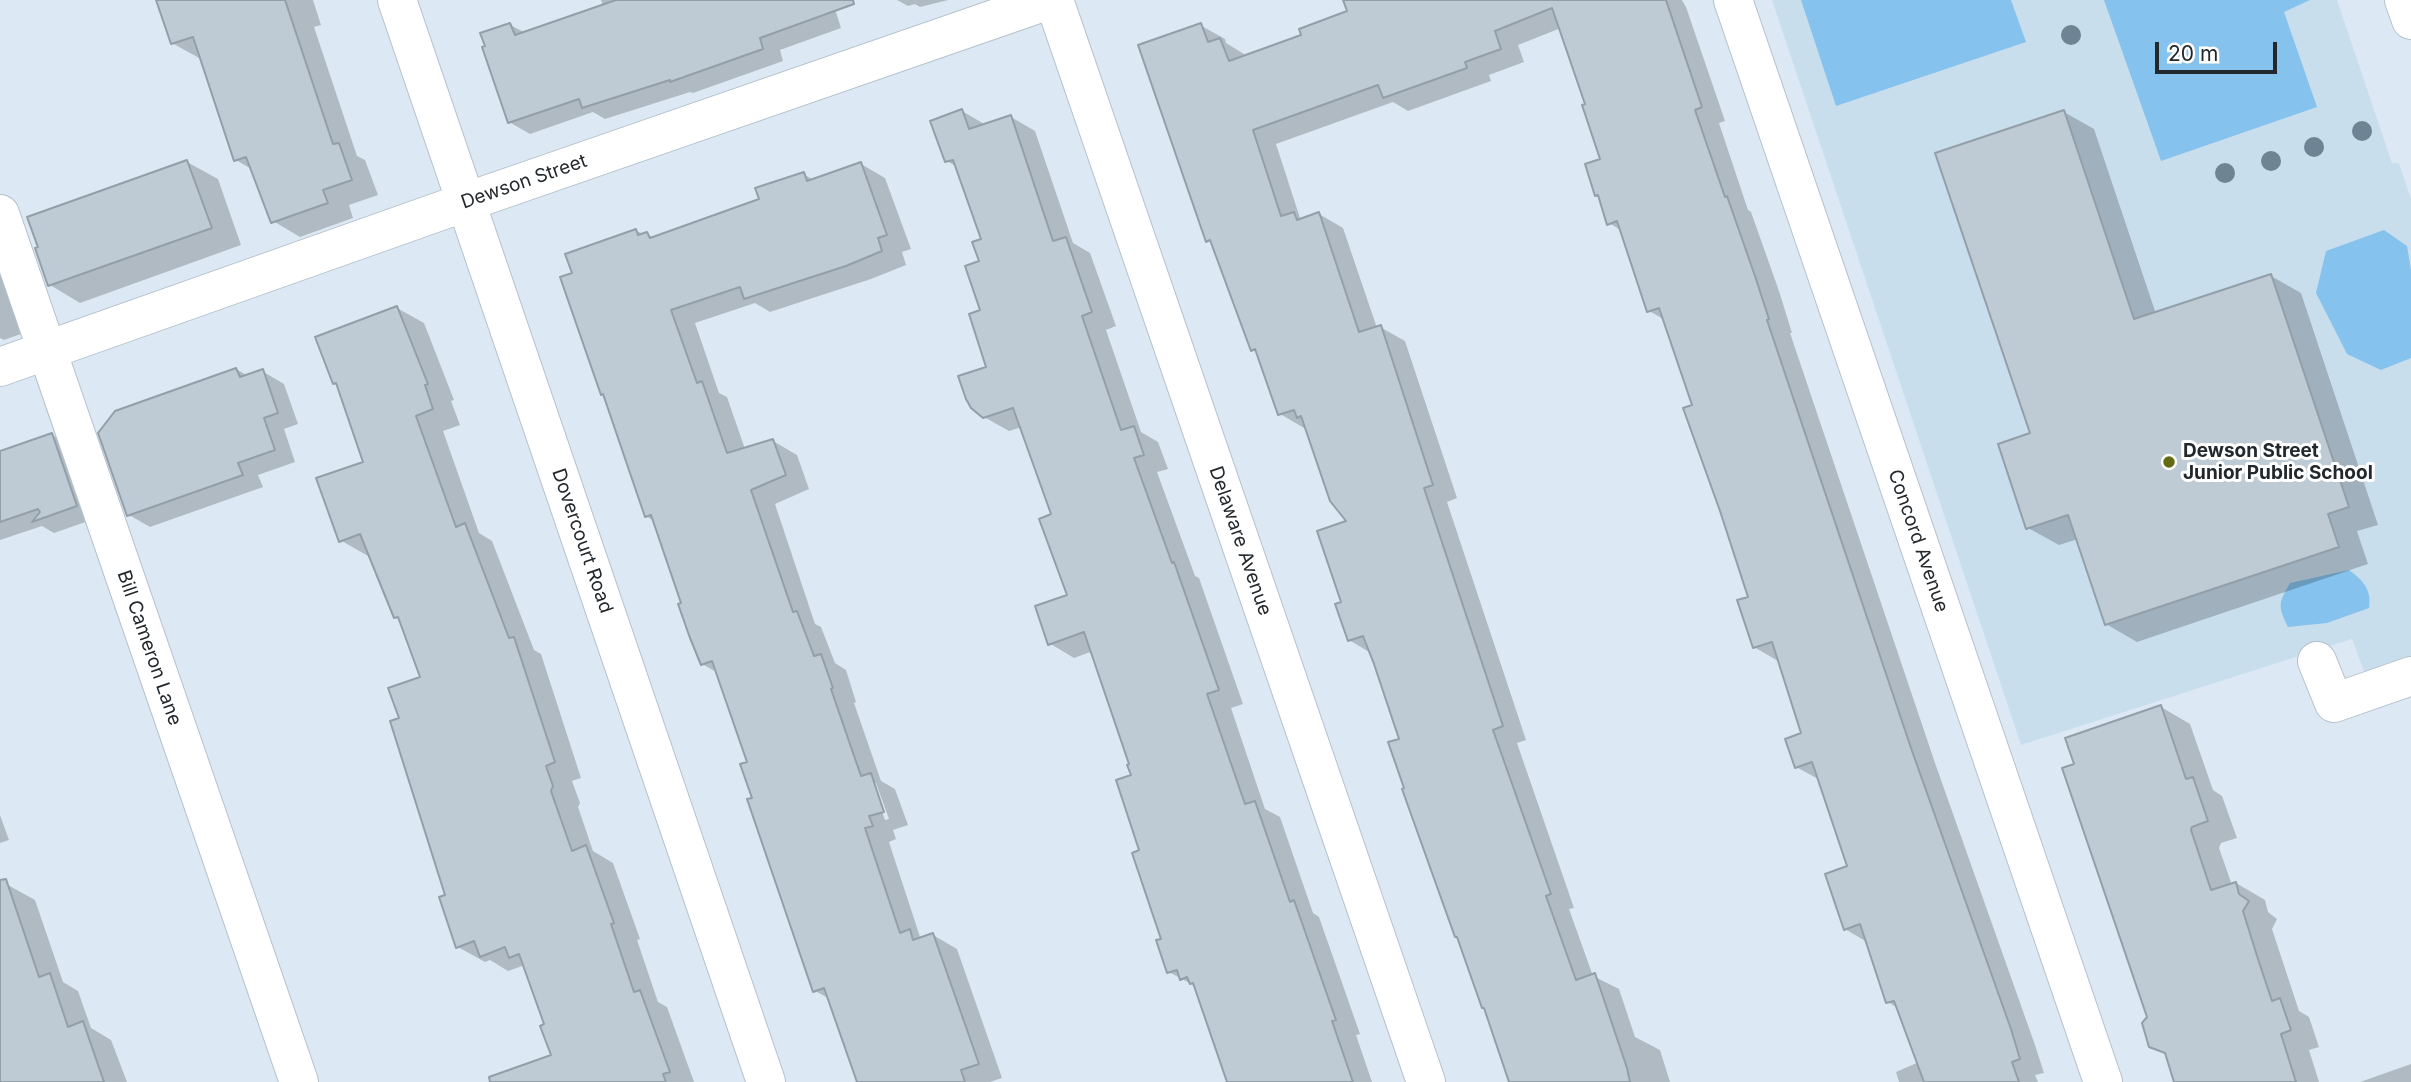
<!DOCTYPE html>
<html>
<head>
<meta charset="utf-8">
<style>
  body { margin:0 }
  #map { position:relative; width:2411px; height:1082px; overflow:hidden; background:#dce9f4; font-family:Inter,sans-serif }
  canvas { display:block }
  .scale { position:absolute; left:2155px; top:42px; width:122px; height:32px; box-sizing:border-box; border:4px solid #23282c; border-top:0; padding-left:9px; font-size:21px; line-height:24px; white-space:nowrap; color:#23282c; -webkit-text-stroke:5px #fff; paint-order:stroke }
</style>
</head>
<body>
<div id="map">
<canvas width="2411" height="1082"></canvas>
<div class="scale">20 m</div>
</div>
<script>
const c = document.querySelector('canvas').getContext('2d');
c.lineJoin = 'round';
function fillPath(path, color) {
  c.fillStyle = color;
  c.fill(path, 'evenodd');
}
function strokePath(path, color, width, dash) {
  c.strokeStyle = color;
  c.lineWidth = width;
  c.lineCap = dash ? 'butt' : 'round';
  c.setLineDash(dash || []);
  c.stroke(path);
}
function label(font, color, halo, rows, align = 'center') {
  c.font = font + ' Inter,sans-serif';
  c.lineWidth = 6;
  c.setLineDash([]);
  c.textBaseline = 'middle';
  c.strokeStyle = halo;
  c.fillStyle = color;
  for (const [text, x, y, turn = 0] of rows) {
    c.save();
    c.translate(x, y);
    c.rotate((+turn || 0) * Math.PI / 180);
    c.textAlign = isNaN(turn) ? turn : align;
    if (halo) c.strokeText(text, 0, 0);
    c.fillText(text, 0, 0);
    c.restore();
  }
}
fillPath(new Path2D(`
  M1772,0H2337L2392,163H2399L2411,199V666L2368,682L2352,639L2021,745Z`), '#c9deed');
fillPath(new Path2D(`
  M1801,0H2011L2026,42L1836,106Z
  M2104,0H2310L2284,12L2317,107L2161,161Z
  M2384,230L2407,246L2411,270V358L2381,370L2347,354L2316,293L2326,251Z
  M2349,570C2363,580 2372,590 2369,608L2327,623L2288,627C2278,606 2278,604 2290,583Z`), '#85c2ed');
fillPath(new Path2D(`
  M158,0H313L321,25L314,27L357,156L365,160L378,195L349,205L353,218L300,237L273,221L253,170L236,160L202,57L199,58L172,43Z
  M601,0H832L841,28L780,50L783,61L693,93L690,92L605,119L593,112L530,134L509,122L510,25L526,33L603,6Z
  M897,0H948L920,7L915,4L908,6Z
  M1345,0H1682L1686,7L1725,121L1719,123L1748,210L1751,212L1779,291L1792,333H1790L1935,763L2035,1045L2044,1073L2035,1075L2038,1082H1899L1896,1072L1919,1062L1899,1009L1888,1002L1867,942L1845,929L1849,867L1820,780L1796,767L1803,734L1778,661L1754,647L1750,598L1694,406L1665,320L1649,311L1622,231L1609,223L1600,197L1597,195L1602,160L1587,106L1561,28L1518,45L1524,62L1489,75L1491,81L1408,111L1393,102L1276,144L1300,218L1303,219L1319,214L1343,228L1377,328L1380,327L1405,341L1457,498L1447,502L1526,740L1517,743L1574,908L1569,909L1593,976L1619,989L1635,1037L1660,1050L1670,1082H1513L1406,789L1401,740L1371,653L1349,640L1343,603L1349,521L1307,427L1304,428L1280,414L1258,353L1252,350L1214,244L1207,240L1200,25L1225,39L1226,43L1244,54L1245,57L1303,36L1349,12Z
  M962,111L986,125L1011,117L1035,131L1073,243L1090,253L1116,326L1106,330L1141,432L1158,442L1168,469L1157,472L1195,576L1199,578L1243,704L1231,708L1265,809L1280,817L1313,913L1319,917L1360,1034L1356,1035L1372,1082H1238L1195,986L1169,972L1142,851L1133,776L1093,651L1074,658L1049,643L1069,596L1053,515L1022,427L1009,431L984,417L989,368L982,312L981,262L983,240L957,167L947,161Z
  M2064,112L2094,129L2156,314L2271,276L2301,293L2378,525L2357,531L2368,564L2137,642L2106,624L2078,539L2059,545L2028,528L2032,434Z
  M187,162L218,179L241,245L80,303L50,285L27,219Z
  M861,164L885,178L911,249L902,252L906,265L871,279L770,312L755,303L695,323L719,393L727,397L745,449L773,441L797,455L809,489L775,504L815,624L821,627L835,663L846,670L856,702L854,703L881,781L895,789L908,825L893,830L896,839L889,842L920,937L933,935L957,949L1002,1078L990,1082H860L830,999L815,991L754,799L749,763L718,673L702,664L654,521L646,516L575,274L636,231L655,238L761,200L803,174L814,180ZM872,783H876L889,819L885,820Z
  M0,209L32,330L4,340L0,338Z
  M397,308L424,323L454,400L451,401L460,425L443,431L479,533L492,541L534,650L541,654L581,778L572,781L580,803L578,807L593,851L613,863L640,939L637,940L658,1002L667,1007L694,1082H565L525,965L508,971L490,960L485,962L458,947L447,896L401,719L422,678L401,620L395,617L371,555L368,556L340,540L365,463L338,385L335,383Z
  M236,369L248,376L262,371L284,384L298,424L284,429L295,462L258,475L263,487L150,527L129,515Z
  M52,435L73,447L97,518L54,533L42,526L0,540V452Z
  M2161,707L2190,724L2213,790L2222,796L2237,838L2221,843L2219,848L2232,885L2236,883L2265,900L2268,912L2277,919L2272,929L2299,1011L2309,1017L2319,1047L2309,1050L2319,1082H2176L2167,1055L2151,1045L2149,1017L2076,765Z
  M0,815L9,840L0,843Z
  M6,884L35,900L63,982L78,991L91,1028L111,1040L127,1082H0V886Z
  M2411,1064V1082H2360Z`), '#0003');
const building = new Path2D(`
  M156,0H285L333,144L339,143L352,180L323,190L328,203L271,223L246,157L234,161L193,37L171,44Z
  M616,0H853L854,4L760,38L763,49L670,82V80L582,108L579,99L508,123L482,47L485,46L480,33L510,23L515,35Z
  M1343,0H1666L1702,107L1695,110L1725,197L1727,196L1755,276L1769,319L1767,320L1911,748L2011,1029L2020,1059L2012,1062L2019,1082H1924L1894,1001L1886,1003L1860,924L1844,930L1825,874L1847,866L1812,762L1795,768L1785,739L1801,733L1772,642L1753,648L1737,600L1748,597L1720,511L1683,408L1692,405L1659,308L1647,312L1617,221L1607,225L1598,195L1595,196L1585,164L1600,159L1582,105L1585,104L1552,8L1495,31L1501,49L1465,62L1467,68L1383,98L1378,85L1253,130L1281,216L1294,212L1297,220L1319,212L1359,332L1381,325L1433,485L1424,488L1503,726L1493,730L1551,894L1546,896L1576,980L1595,973L1627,1068L1630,1082H1509L1484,1008H1482L1457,937H1455L1402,789L1404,788L1388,742L1399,739L1374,664L1363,636L1348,641L1335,604L1341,602L1317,531L1346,521L1330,501L1301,416L1297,418L1294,410L1278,415L1255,349L1251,351L1210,240L1206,242L1138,45L1201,23L1208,42L1220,38L1229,61L1301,35L1299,29L1347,11Z
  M962,109L969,129L1011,115L1053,241L1066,237L1092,312L1082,316L1121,430L1134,426L1144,455L1134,458L1172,563L1174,562L1219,690L1207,694L1245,804L1255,801L1290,902L1294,900L1336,1020L1332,1021L1353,1082H1227L1193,983L1190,984L1187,977L1180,980L1177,970L1167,973L1156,940L1161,939L1132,853L1139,850L1116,780L1131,775L1127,765L1129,764L1084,632L1048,645L1035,606L1067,595L1039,519L1051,514L1013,408L983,418L971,408L966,399L958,376L986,367L969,314L980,310L965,266L979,261L972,242L981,239L953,160L945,162L930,121Z
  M2064,110L2134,319L2271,274L2349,507L2328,514L2339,547L2105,625L2068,515L2026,529L1998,444L2030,433L1935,153Z
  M187,160L212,228L48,286L35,248L38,247L27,217Z
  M861,162L887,235L878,238L882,251L846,266L744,299L740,287L671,310L697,383L702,381L727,453L773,439L786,475L751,490L793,612L797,611L814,656L821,654L833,688L831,689L861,776L871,773L884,812L869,816L873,826L865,828L900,933L910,929L913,940L933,933L979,1064L961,1070L965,1082H857L824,988L813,992L747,799L752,798L740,764L747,762L712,661L701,665L690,638L678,604L681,603L651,515L645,517L603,394L601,395L560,277L572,273L565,254L636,229L638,235L647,232L650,238L759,199L755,188L804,172L807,181Z
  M397,306L428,384L425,385L433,409L416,416L456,527L465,523L509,638L514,637L555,762L546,766L553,786L551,791L572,851L586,845L614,923L611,924L634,992L640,990L670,1072L663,1074L666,1082H490L489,1077L551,1055L540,1026L544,1024L519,954L509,958L505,947L480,957L474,941L456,948L439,897L445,895L390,721L399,718L388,688L420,677L398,617L394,618L360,534L339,542L316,478L363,462L336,383L333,384L315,337Z
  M236,368L240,377L263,369L278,413L264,418L275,450L238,463L243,475L127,516L98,433L115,411Z
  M52,433L77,506L32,522L40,512L38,509L0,522V451Z
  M2161,705L2186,779L2193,777L2208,821L2192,827L2191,830L2211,890L2236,882L2239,894L2249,901L2243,911L2258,959L2272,1001L2280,998L2291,1030L2281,1034L2296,1082H2174L2165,1053L2149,1047L2142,1023L2147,1017L2062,768L2074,764L2065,738Z
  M6,879L39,977L50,973L68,1027L83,1021L104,1082H0V880Z`);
fillPath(building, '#becbd5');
strokePath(building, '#929fa8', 2);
const minor = new Path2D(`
  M397,0L766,1082
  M1054,0L1426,1082
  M1733,0L2103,1082
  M2404,0L2411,20
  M0,214L299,1082
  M0,367L466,202L1049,0
  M2317,661L2334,703L2411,676`);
strokePath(minor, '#b4c1cb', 40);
strokePath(minor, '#fff', 38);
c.fillStyle = '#6e8494';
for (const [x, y] of [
  [2071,35],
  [2362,131],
  [2314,147],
  [2271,161],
  [2225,173]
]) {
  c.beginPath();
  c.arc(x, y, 10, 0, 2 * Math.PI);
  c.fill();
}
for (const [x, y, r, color] of [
  [2169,462,7,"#636c13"]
]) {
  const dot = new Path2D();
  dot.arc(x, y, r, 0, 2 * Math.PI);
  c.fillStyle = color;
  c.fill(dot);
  strokePath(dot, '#fff', 2.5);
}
label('19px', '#23282c', '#fff', [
  ["Dewson Street",524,182,-19],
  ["Dovercourt Road",582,541,71],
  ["Delaware Avenue",1240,541,71],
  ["Concord Avenue",1918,541,71],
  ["Bill Cameron Lane",149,648,71]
]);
label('bold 19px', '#23282c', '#fff', [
  ["Dewson Street",2183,451],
  ["Junior Public School",2183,473]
], 'left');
</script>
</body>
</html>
